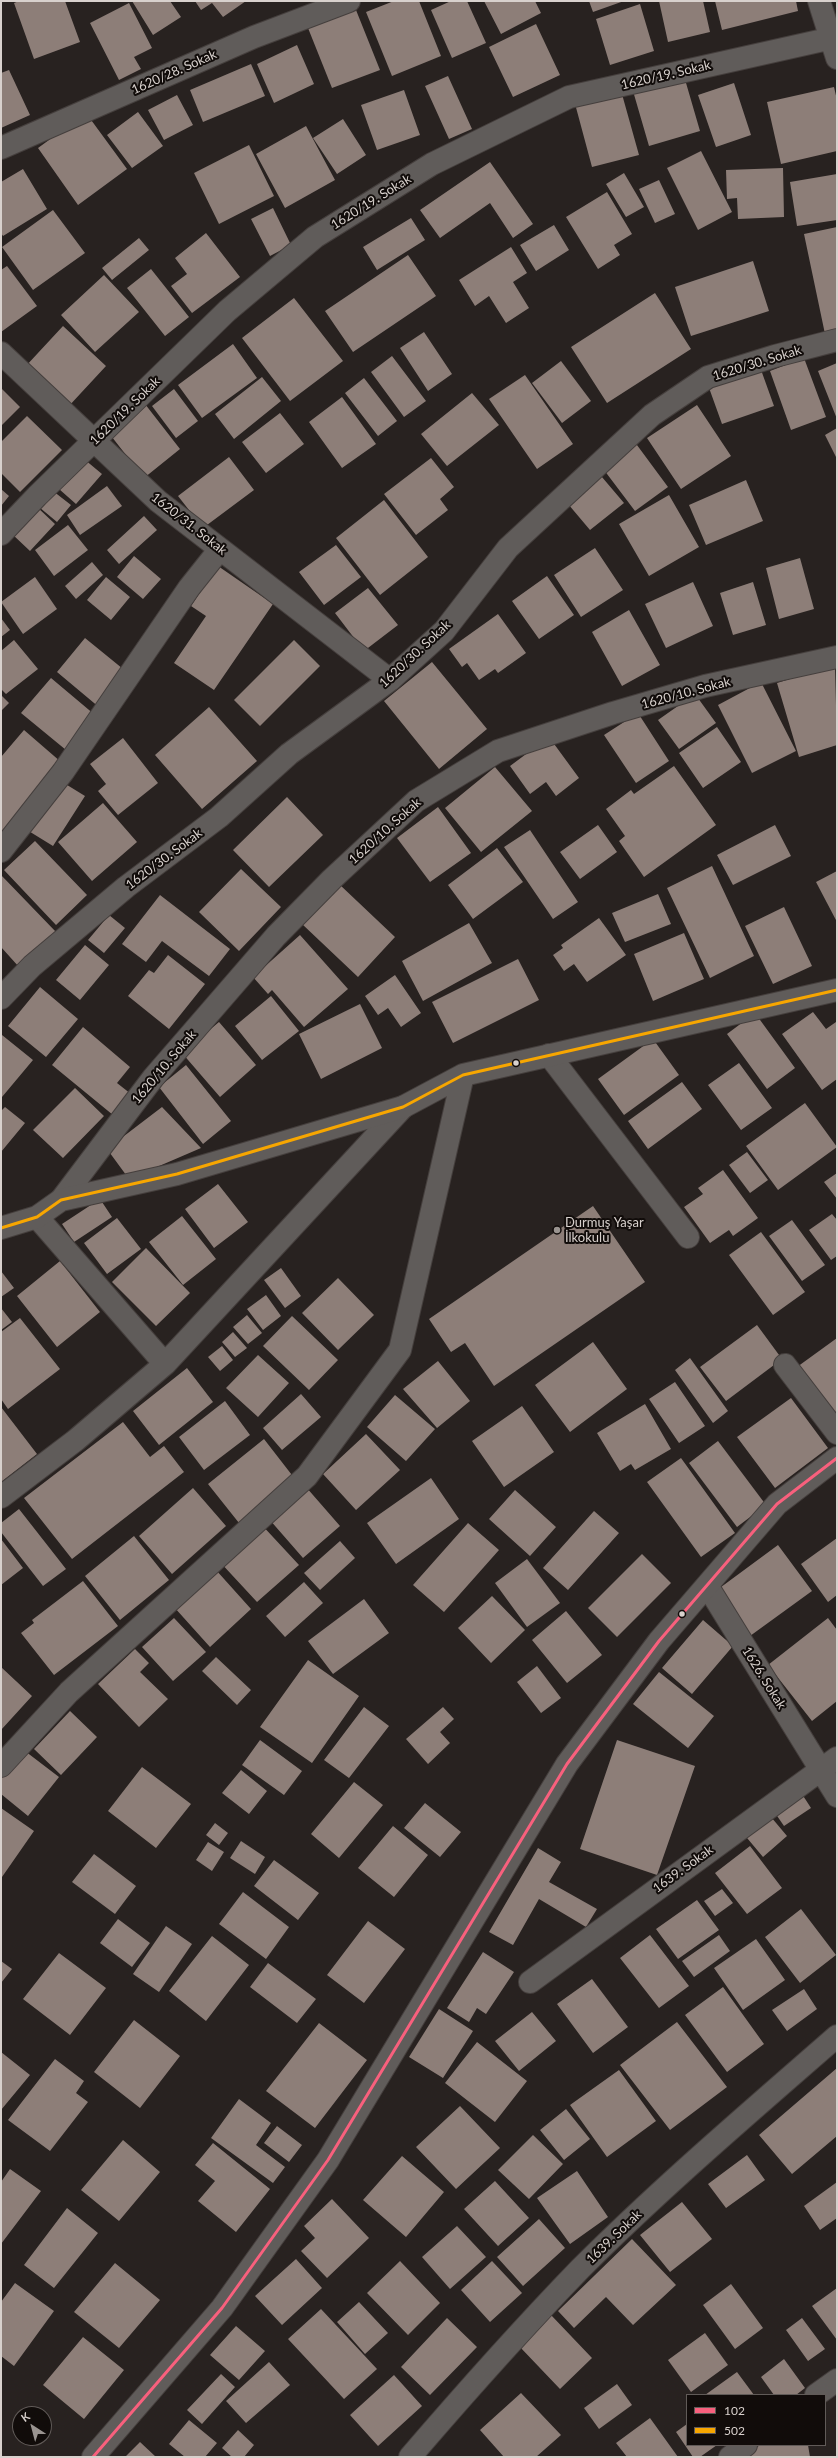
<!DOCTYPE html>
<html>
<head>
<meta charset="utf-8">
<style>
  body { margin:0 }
  #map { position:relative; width:838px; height:2458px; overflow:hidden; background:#282220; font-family:Lato,sans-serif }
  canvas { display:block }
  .frame { position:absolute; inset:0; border:2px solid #d8d1cd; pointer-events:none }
  .legend { position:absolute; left:686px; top:2394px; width:140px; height:52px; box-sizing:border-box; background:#110c0a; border:1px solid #615b58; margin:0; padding:5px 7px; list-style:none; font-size:12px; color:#d8d1cd }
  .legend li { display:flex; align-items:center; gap:8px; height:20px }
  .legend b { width:20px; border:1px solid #615b58 }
  .north { position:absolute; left:12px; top:2406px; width:40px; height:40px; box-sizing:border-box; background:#110c0a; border:1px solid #615b58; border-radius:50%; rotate:324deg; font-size:11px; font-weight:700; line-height:16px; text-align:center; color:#d8d1cd }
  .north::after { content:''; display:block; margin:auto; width:14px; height:18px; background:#9a9490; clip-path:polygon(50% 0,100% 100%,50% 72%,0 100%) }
</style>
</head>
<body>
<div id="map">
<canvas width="838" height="2458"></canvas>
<div class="frame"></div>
<ul class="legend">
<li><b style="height:5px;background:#f8607d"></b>102</li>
<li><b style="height:5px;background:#f7a600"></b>502</li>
</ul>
<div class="north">K</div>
</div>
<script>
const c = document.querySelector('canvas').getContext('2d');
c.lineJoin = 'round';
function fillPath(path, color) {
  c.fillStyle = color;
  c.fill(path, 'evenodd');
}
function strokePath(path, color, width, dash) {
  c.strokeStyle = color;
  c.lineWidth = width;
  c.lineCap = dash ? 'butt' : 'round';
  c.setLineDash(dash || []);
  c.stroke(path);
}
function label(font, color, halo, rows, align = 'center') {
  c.font = font + ' Lato,sans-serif';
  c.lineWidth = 4;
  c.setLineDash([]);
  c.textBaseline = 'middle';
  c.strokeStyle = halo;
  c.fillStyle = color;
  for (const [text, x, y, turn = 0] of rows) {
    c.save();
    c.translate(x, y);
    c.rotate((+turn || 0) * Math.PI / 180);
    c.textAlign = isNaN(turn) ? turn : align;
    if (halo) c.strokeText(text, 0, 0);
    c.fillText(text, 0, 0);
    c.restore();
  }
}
fillPath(new Path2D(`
  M19,1H65L80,42L34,59L14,3Z
  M132,1H170L181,17L153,35Z
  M195,1H246L223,17L212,3L201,10Z
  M394,1H419L441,56L392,76L366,12Z
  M451,1H467L486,43L452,58L431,10Z
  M484,1H535L541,13L501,34Z
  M589,1H624L593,12Z
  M659,1H703L710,32L668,42Z
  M715,1H796L798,11L722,30Z
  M129,3L152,48L134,57L141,69L119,80L90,23Z
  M640,4L654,51L610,65L596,19Z
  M356,10L380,70L332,88L308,28Z
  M536,24L560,75L513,97L489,47Z
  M297,45L314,84L274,103L257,64Z
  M251,64L265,96L203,122L190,90Z
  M9,70L30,115L1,128V73Z
  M448,76L472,129L449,139L425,86Z
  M684,76L700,131L649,146L633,91Z
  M734,83L751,135L716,147L698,95Z
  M620,87L639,155L592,167L574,100Z
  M834,87L837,100V151L781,164L767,102Z
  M404,90L420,135L377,150L361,105Z
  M177,95L193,125L164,140L148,110Z
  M138,112L163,146L132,168L107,135Z
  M86,113L127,169L78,205L38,148Z
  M343,119L366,155L337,174L313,138Z
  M306,126L335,180L285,208L256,154Z
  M249,145L274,196L219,224L194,173Z
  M701,151L732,212L698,230L667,168Z
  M490,162L533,224L513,238L490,203L440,238L420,210Z
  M783,168L784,217L738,219L737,198L727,199L726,170Z
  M23,169L47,209L3,236L1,233V182Z
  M624,173L644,207L626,217L606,184Z
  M837,174V220L797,226L790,182Z
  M659,180L675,214L655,223L639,189Z
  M607,192L632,234L614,245L620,255L598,269L566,217Z
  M273,208L291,245L270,256L251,219Z
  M53,210L85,253L33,290L2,247Z
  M411,218L425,240L377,270L363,247Z
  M554,225L569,250L536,271L520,245Z
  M837,227V331L825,334L804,234Z
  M206,233L240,277L192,313L171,286L187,274L175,258Z
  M139,238L149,250L112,280L102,268Z
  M511,247L527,273L513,282L529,308L506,323L489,296L475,306L459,280Z
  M408,255L436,296L353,352L325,311Z
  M753,261L769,311L691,336L675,287Z
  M7,266L37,306L1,332V270Z
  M151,269L189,317L165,336L127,288Z
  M104,275L139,312L95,352L61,315Z
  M655,293L691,349L607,403L571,347Z
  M294,298L343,361L290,401L242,338Z
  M63,326L106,366L68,407L25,367Z
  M424,332L452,374L428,391L400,348Z
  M233,344L257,378L202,418L178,385Z
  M392,356L426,401L404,417L371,372Z
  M804,358L826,417L791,430L770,371Z
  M561,361L591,401L562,423L532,383Z
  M837,363V419L818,371Z
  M760,367L774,406L722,424L708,385Z
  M525,375L573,444L537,469L489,399Z
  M262,377L281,401L234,439L215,414Z
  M364,378L397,421L378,436L345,393Z
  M1,388L20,407L1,426Z
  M174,389L198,421L176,438L152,406Z
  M472,393L499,425L447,466L421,434Z
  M342,397L376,444L342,468L309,422Z
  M145,404L180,449L144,478L108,432Z
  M697,405L731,456L681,489L647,438Z
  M280,413L304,444L266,473L242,442Z
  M27,416L62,450L20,492L1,473V442Z
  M837,428V459L825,435Z
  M634,441L668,487L635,511L601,466Z
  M229,457L254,490L203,528L178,496Z
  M431,458L454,487L440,499L448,510L416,535L384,494Z
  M84,459L102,474L76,504L59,489Z
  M596,470L624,503L590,530L563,498Z
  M746,480L763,521L706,545L689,505Z
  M107,486L122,506L80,535L67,515Z
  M1,489L9,496L1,506Z
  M53,491L71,505L57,522L39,507Z
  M669,495L699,547L649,576L619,524Z
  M384,500L428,557L380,595L336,538Z
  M37,507L55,524L30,551L12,534Z
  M144,516L157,530L119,564L107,550Z
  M68,525L88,550L54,576L35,550Z
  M336,545L361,577L324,605L299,572Z
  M595,548L623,590L581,617L554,575Z
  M134,556L161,579L143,599L117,577Z
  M800,558L814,609L779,619L766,568Z
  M92,562L103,575L76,599L65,586Z
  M218,566L273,604L214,690L174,663L206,616L191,606Z
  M547,576L574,615L539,639L512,601Z
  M35,577L57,609L23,634L1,602Z
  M106,577L130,597L111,620L87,600Z
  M693,582L713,626L666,648L645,604Z
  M753,582L766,625L733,635L720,593Z
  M368,588L398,625L364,651L335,613Z
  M629,610L660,665L622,686L592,632Z
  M498,614L526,653L498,673L495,669L479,680L467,663L462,667L449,649Z
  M1,618L10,630L1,637Z
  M85,638L128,673L100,708L57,672Z
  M14,640L38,669L6,694L1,689V651Z
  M294,640L320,666L260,726L234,700Z
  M432,662L487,729L439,769L384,701Z
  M835,665L837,745L799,757L777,683Z
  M51,678L95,715L66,750L21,713Z
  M761,682L796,751L752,773L718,705Z
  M695,694L716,723L679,749L658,720Z
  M1,695L9,703L1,711Z
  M209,707L257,761L202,809L155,755Z
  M638,713L669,761L636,783L604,735Z
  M717,727L741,762L703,788L679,753Z
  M24,730L61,762L2,832L1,757Z
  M549,737L579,778L556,796L546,782L530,794L510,766Z
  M123,738L158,783L118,815L98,791L106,784L90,764Z
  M674,766L716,825L644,877L619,841L625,836L606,809L631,790L634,794Z
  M495,767L532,811L481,852L445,808Z
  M59,780L85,796L53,846L27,830Z
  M287,797L323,835L269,887L233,850Z
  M103,803L137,842L92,881L58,842Z
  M438,807L471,853L430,882L397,838Z
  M598,825L617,852L580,879L560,852Z
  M775,825L791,856L733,885L717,855Z
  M530,830L578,902L553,919L504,847Z
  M35,841L87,895L56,925L4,870Z
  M497,848L523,882L473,919L448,885Z
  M712,866L754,956L710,978L667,888Z
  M241,869L281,907L239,951L199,912Z
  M837,871V922L816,882Z
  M1,875L56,932L19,967L1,947Z
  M339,884L395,937L358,977L302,924Z
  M658,894L671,924L625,942L612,913Z
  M160,895L230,949L209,976L162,941L146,962L122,944Z
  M784,907L812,966L773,984L745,926Z
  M109,915L125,928L104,953L88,940Z
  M599,918L626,955L587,982L574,964L564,971L553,955L563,948L561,945Z
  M469,923L492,963L423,1001L402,961Z
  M684,933L704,979L653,1001L634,954Z
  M300,935L348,989L304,1027L272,990L268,994L253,977Z
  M85,945L109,965L80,1000L56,980Z
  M168,955L205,984L169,1029L128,996L149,970L154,973Z
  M518,959L539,1000L453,1043L432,1002Z
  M395,975L421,1013L401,1027L388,1008L378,1015L365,996Z
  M40,987L78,1019L46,1057L8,1026Z
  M271,996L299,1031L262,1060L235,1026Z
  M360,1004L382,1048L321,1079L299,1034Z
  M813,1012L826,1029L836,1022L837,1023V1079L822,1090L782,1034Z
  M755,1013L795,1068L767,1089L727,1034Z
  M219,1022L256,1065L220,1097L182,1053Z
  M83,1027L130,1067L117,1083L131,1094L113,1115L52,1065Z
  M2,1035L33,1060L2,1097L1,1036Z
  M653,1039L679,1075L624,1115L598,1079Z
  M739,1063L772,1108L741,1130L708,1085Z
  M186,1065L231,1121L203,1144L159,1087Z
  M682,1082L702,1109L648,1149L628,1121Z
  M75,1088L104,1116L63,1158L33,1130Z
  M805,1103L837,1147L778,1190L746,1146Z
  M5,1107L25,1123L1,1152V1111Z
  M162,1107L201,1148L129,1179L107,1149Z
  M747,1152L768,1180L750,1193L729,1165Z
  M723,1170L758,1218L733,1236L729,1230L710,1243L684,1207L703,1194L698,1188Z
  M837,1173V1199L824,1182Z
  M218,1184L248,1222L214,1248L185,1209Z
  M100,1199L112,1217L74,1242L62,1224Z
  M593,1206L645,1282L494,1386L465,1343L451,1352L429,1319Z
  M832,1214L837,1220V1256L831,1260L809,1230Z
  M182,1216L216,1259L183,1285L149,1242Z
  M117,1218L141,1249L107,1274L84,1243Z
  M792,1220L825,1265L802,1281L769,1236Z
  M761,1232L805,1292L773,1315L729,1255Z
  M146,1248L190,1293L156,1326L112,1282Z
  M60,1261L100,1312L57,1347L17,1296Z
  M281,1268L301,1296L285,1308L264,1280Z
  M1,1271L14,1288L1,1297Z
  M338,1278L374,1315L338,1350L302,1313Z
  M266,1295L281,1316L263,1330L247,1309Z
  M1,1308L12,1322L1,1330Z
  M247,1315L262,1333L248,1344L233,1327Z
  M292,1316L338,1360L309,1390L263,1346Z
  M20,1318L60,1369L8,1409L1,1399V1332Z
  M757,1325L782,1359L726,1401L700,1367Z
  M233,1332L247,1348L235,1357L222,1342Z
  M837,1338V1423L797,1367Z
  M593,1342L627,1389L570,1432L535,1385Z
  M222,1346L233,1360L220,1371L208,1357Z
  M258,1355L289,1383L258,1417L226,1388Z
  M690,1358L728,1411L713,1423L675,1370Z
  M438,1361L470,1401L437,1428L403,1389Z
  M187,1368L213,1402L159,1445L133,1411Z
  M675,1382L705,1426L679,1443L649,1399Z
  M301,1394L321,1417L282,1450L263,1428Z
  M395,1395L435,1429L406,1461L367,1427Z
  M791,1398L828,1448L775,1488L737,1437Z
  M225,1401L250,1435L204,1470L179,1437Z
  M645,1404L671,1449L635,1470L631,1464L620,1471L597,1433Z
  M522,1406L554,1452L504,1487L472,1441Z
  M1,1407L37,1454L1,1482Z
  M123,1422L150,1457L164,1446L184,1472L72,1559L24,1498Z
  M366,1434L400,1470L356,1510L323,1474Z
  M264,1439L295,1479L239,1523L208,1484Z
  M718,1441L766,1505L737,1527L689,1463Z
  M681,1458L735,1533L701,1557L647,1482Z
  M431,1478L459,1519L396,1564L367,1523Z
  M306,1487L340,1526L303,1558L269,1519Z
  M193,1488L226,1526L172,1574L139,1536Z
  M515,1490L556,1527L530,1556L489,1519Z
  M19,1509L66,1569L43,1586L1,1532V1523Z
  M594,1511L619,1533L568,1590L543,1568Z
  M260,1523L299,1565L257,1602L219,1561Z
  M468,1523L499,1550L444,1612L413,1585Z
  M134,1536L169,1580L120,1620L85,1576Z
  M837,1538V1595L828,1602L801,1564Z
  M1,1539L23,1568L1,1585Z
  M340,1541L355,1558L320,1590L304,1573Z
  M778,1545L812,1591L750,1636L717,1590Z
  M642,1554L671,1583L617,1637L588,1608Z
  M527,1559L560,1603L527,1627L495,1583Z
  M216,1570L251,1609L210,1647L174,1607Z
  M83,1581L118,1626L54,1675L21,1633L34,1623L32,1620Z
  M304,1582L323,1603L285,1637L266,1616Z
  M492,1596L525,1630L491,1663L458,1628Z
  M364,1599L389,1633L333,1674L308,1641Z
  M566,1611L602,1655L567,1683L532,1640Z
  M174,1618L206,1652L173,1681L142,1647Z
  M828,1618L837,1630V1701L812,1721L768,1665Z
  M703,1620L733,1646L692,1694L662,1668Z
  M135,1649L149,1663L140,1672L168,1699L139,1727L98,1684Z
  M216,1657L251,1690L237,1705L202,1671Z
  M308,1660L359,1696L312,1763L260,1727Z
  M537,1666L561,1698L541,1713L517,1682Z
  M1,1667L32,1696L1,1730Z
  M659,1672L714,1716L688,1748L633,1704Z
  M364,1707L389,1726L349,1778L324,1760Z
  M443,1707L454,1719L440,1732L450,1743L428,1764L406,1739Z
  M70,1711L97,1737L61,1775L34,1749Z
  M260,1740L302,1771L284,1795L242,1765Z
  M617,1740L695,1766L657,1875L580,1849Z
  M21,1748L59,1777L28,1816L1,1794V1774Z
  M142,1767L191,1804L156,1848L108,1811Z
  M241,1770L267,1791L249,1814L222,1793Z
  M354,1782L383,1805L339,1858L311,1834Z
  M800,1791L811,1808L784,1826L773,1810Z
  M425,1803L461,1832L440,1857L404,1828Z
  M1,1808L34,1831L2,1877L1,1876Z
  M766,1811L787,1836L763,1857L742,1832Z
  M215,1823L228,1833L219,1845L206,1835Z
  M393,1826L428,1855L394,1897L358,1868Z
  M241,1841L265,1857L255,1874L230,1858Z
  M208,1842L224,1852L212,1871L196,1860Z
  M750,1846L782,1888L747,1914L715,1873Z
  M538,1848L561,1862L549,1882L597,1909L586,1927L539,1899L513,1945L489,1932Z
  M94,1854L136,1886L115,1914L72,1882Z
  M274,1860L319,1893L298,1920L254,1886Z
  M722,1889L733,1903L715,1916L704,1901Z
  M243,1892L289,1927L266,1959L219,1924Z
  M697,1900L719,1930L678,1959L656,1929Z
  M801,1909L836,1955L800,1983L765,1937Z
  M118,1919L150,1943L132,1967L100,1943Z
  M368,1921L405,1949L364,2003L327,1975Z
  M166,1926L192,1944L159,1992L133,1974Z
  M650,1935L689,1986L659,2008L620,1958Z
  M719,1935L730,1951L694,1977L682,1961Z
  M212,1936L249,1965L206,2021L169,1991Z
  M756,1939L785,1980L743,2010L714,1968Z
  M483,1952L514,1972L486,2014L477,2008L469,2022L447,2008Z
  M59,1953L106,1988L70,2035L23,1999Z
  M1,1961L12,1969L1,1983Z
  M268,1963L316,1999L297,2023L250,1987Z
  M592,1979L628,2027L593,2053L557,2004Z
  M723,1987L764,2044L727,2072L685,2015Z
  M804,1989L817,2009L787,2031L772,2010Z
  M439,2009L473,2031L443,2078L409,2057Z
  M532,2012L556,2041L519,2071L495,2041Z
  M134,2020L180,2056L140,2108L94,2072Z
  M677,2022L727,2087L670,2130L620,2065Z
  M319,2023L367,2060L315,2128L266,2091Z
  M477,2042L527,2081L495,2122L445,2083Z
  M1,2052L30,2075L1,2110Z
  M55,2059L84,2081L76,2093L88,2102L50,2151L8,2120Z
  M837,2068V2136L792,2174L759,2135Z
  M619,2070L656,2121L607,2157L570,2105Z
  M239,2099L271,2123L256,2145L285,2167L273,2183L211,2138Z
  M460,2106L500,2148L456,2189L416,2147Z
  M566,2109L590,2139L564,2160L540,2130Z
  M277,2126L302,2145L289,2162L264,2143Z
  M533,2135L563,2164L529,2199L498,2170Z
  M123,2140L160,2172L119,2221L81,2190Z
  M213,2143L270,2189L236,2232L198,2201L215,2181L195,2165Z
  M747,2155L765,2180L726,2208L708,2184Z
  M402,2156L444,2192L406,2237L363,2200Z
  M10,2169L41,2191L1,2244V2182Z
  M577,2171L608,2217L570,2244L537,2198Z
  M495,2181L529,2218L498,2246L464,2209Z
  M837,2182V2218L820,2230L804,2206Z
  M332,2199L369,2238L327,2278L301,2251L315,2238L304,2226Z
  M682,2202L712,2239L670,2272L640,2235Z
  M67,2208L98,2233L54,2288L24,2265Z
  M539,2219L565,2248L523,2286L497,2257Z
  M457,2226L486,2257L450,2289L422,2257Z
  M632,2239L676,2285L633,2325L606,2297L574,2328L558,2311Z
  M296,2259L322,2288L282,2325L255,2296Z
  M400,2261L440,2303L408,2335L367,2293Z
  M492,2261L522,2293L490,2322L461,2290Z
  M115,2263L160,2300L119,2348L74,2312Z
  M15,2283L54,2311L14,2366L1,2356V2302Z
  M731,2284L763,2328L735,2349L703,2305Z
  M837,2288V2340L812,2306Z
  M359,2302L388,2333L365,2354L337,2322Z
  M321,2309L377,2369L344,2399L288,2339Z
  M551,2315L592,2358L560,2389L519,2346Z
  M447,2318L477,2347L430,2395L401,2367Z
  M802,2318L825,2349L808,2361L786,2330Z
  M236,2326L265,2351L239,2380L210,2355Z
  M705,2333L728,2365L691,2392L668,2360Z
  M83,2337L124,2370L84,2419L43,2385Z
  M784,2359L805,2388L796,2395H774L761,2377Z
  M269,2362L290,2385L246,2423L226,2401Z
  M737,2372L754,2395H705Z
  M221,2374L235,2387L202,2424L187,2410Z
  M394,2375L422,2406L378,2446L350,2415Z
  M617,2384L632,2405L599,2429L584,2408Z
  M521,2393L561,2435L536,2457H504L480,2430Z
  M650,2418L678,2457H627L616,2443Z
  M189,2420L217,2443L205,2457H185L169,2444Z
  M687,2424V2445H717L700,2457H693L676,2432Z
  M238,2430L254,2445L244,2457H232L222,2448Z
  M140,2442L156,2457H125Z
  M760,2445H808L810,2457H744Z`), '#8d7e78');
const street = new Path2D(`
  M819,1L837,58
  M1,148L254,37L349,1
  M1,353L158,501L390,680
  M1,534L37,496L227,311L315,237L432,164L569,97L837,37
  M1,851L63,772L189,588L220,549
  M1,998L32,966L126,887L219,817L289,754L390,680L444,631L508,548L652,415L708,377L775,356L837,340
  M549,1055L688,1237
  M61,1200L153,1078L276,936L332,879L416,801L498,751L613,713L705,686L837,657
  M37,1217L165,1364
  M785,1365L837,1433
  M1,1497L76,1440L165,1364L403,1107
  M708,1587L837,1796
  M530,1982L837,1758
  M410,2457C465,2393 521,2330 580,2269C662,2187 750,2112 837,2036`);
const secondary = new Path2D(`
  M1,1228L37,1217L61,1200L177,1174L403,1107L463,1075L837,990
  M1,1766L69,1692L307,1476L400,1350L463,1075
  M816,2395L837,2380
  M93,2457L222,2308L328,2160L567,1764L659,1641L777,1504L837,1458
  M730,2457L746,2445`);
strokePath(street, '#453f3d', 24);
strokePath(secondary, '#453f3d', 24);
strokePath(street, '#605c5a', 22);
strokePath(secondary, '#605c5a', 22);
strokePath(new Path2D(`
  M93,2457L222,2308L328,2160L567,1764L659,1641L777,1504L837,1458`), '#f8607d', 3);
strokePath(new Path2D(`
  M1,1228L37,1217L61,1200L177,1174L403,1107L463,1075L837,990`), '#f7a600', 3);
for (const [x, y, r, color] of [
  [516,1063,3.5,"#d8d1cd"],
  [557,1230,4,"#9a9490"],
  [682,1614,3.5,"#d8d1cd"]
]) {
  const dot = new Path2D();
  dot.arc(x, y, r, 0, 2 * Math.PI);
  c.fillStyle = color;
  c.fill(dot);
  strokePath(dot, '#110c0a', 1.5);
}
label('13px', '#d8d1cd', '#110c0a', [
  ["1620/28. Sokak",174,72,-24],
  ["1620/19. Sokak",666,75,-13],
  ["1620/19. Sokak",371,202,-32],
  ["1620/30. Sokak",757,363,-17],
  ["1620/19. Sokak",125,411,-44],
  ["1620/31. Sokak",189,524,38],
  ["1620/30. Sokak",415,654,-43],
  ["1620/10. Sokak",686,693,-15],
  ["1620/10. Sokak",385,831,-42],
  ["1620/30. Sokak",164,859,-37],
  ["1620/10. Sokak",164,1067,-50],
  ["1626. Sokak",764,1678,58],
  ["1639. Sokak",683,1869,-36],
  ["1639. Sokak",614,2237,-44]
]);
label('13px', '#d8d1cd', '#110c0a', [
  ["Durmuş Yaşar",565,1223],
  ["İlkokulu",565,1238]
], 'left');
</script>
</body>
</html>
